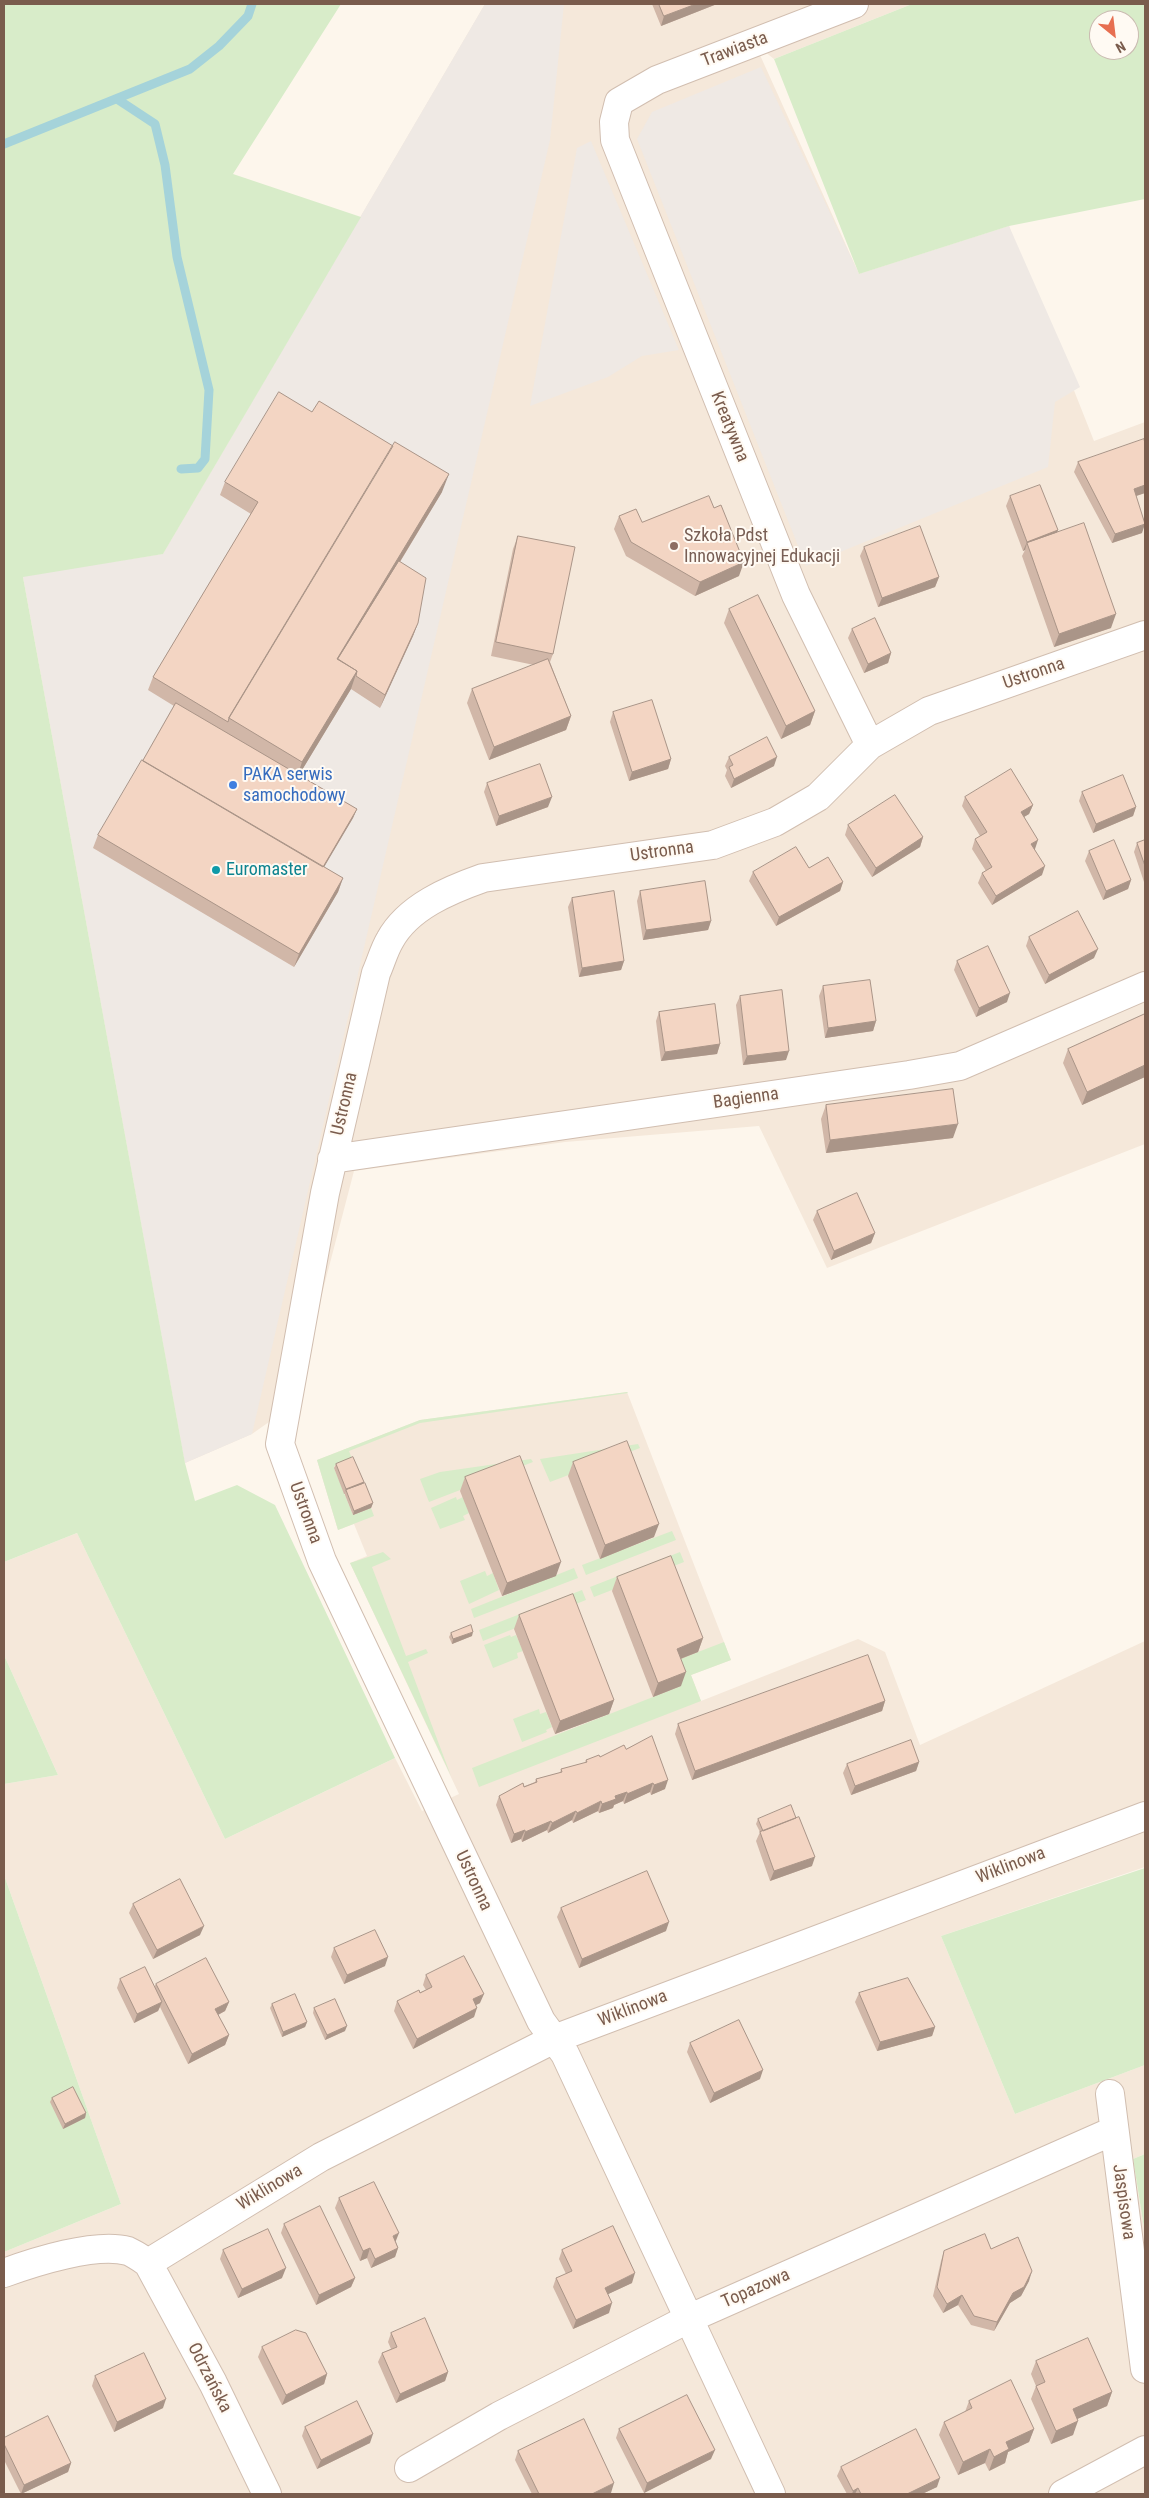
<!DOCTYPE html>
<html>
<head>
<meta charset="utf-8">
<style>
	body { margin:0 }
	#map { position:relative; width:1149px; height:2498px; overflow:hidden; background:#fdf6ec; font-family:"Roboto Condensed",sans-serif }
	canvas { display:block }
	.frame { position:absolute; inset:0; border:5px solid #7a5c4d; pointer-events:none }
	.north { position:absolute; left:1089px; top:10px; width:50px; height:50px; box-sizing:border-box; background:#fffaf3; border:1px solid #cabbb1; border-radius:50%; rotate:151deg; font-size:14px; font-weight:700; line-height:20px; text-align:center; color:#7a5c4d }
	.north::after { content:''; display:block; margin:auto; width:18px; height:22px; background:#e76f51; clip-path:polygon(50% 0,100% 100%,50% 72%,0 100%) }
</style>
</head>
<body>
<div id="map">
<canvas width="1149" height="2498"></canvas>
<div class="frame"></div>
<div class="north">N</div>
</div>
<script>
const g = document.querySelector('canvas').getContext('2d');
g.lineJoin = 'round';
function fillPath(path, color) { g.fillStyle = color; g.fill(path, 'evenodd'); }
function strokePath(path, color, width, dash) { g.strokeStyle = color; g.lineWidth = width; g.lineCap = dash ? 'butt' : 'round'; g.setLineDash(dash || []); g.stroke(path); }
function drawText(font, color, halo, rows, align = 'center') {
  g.font = font + ' "Roboto Condensed",sans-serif'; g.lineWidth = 4; g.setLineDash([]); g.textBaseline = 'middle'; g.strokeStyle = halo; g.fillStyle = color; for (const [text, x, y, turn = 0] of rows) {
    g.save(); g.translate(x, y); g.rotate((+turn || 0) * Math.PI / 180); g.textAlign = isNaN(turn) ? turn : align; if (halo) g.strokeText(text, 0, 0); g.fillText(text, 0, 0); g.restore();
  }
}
const residential = new Path2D(`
	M485,4H912L774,59L755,44L859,274L1009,226L1094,441L1145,422V1144L827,1268L759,1126L565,1142L354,1171L293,1405L252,1434L185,1463L23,576L163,554Z
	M627,1392L731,1660L691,1675L701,1701L858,1639L885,1652L920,1745L1145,1641V1867L941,1936L1015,2114L1145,2065V2154L1133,2159L1145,2234V2494H4V2252L121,2204L4,1875V1784L58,1775L4,1655V1562L77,1533L225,1839L395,1758L422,1811L459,1794L350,1563L367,1556L354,1524L338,1530L317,1460L420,1420Z`);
const industrial = new Path2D(`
	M485,4H564L550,140L252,1434L185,1463L23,576L163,554Z
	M761,67L859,274L1009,226L1080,387L1055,402L1048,467L806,566L637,139L652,112Z
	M591,141L679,350L642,356L608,377L530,406L577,148Z`);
const green = new Path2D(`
	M4,4H341L233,174L361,217L163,554L23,577L185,1463L195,1501L237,1485L275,1505L395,1758L225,1839L77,1533L4,1562Z
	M912,4H1145V199L1009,226L859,274L774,59ZM1099,20H1129V50H1099Z
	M627,1392L628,1393L420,1423L349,1451L352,1459L334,1466V1468L353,1515L371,1508L374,1516L338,1530L317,1460L420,1420Z
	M638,1444L640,1448L550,1482L540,1459Z
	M531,1459L533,1462L429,1502L420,1479L440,1472Z
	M456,1497L457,1500L463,1497L469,1513L463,1516L465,1520L440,1529L431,1508Z
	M672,1531L676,1540L586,1575L582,1565Z
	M383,1552L391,1559L372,1567L406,1656L426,1649L428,1653L408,1662L451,1776L350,1563Z
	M680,1552L684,1562L594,1597L590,1587Z
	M574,1568L578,1578L474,1618L471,1609Z
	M485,1571L487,1576L493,1573L499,1590L469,1604L460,1581Z
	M582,1590L586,1600L483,1641L479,1630Z
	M510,1635L511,1637L516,1635L523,1651L517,1653L518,1658L493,1668L484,1645Z
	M724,1642L731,1660L691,1675L701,1701L479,1787L472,1768L681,1686L672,1662Z
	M4,1655L58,1775L4,1784Z
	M539,1709L540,1714L546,1712L552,1727L546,1730L547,1732L522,1742L513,1719Z
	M1145,1868V2065L1015,2114L941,1936Z
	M4,1875L121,2204L4,2252Z
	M1145,2154V2234L1133,2159Z`);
const stream = new Path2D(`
	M117,99L155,124L165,165L177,257L209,390L205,459L198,468L181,469
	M4,144L190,69L219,46L248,16L252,4`);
const minor = new Path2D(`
	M854,4L657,80L619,102L614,122L615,140L796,595L870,745
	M332,1159L909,1075L960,1066L1145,986
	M1110,2094L1145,2369
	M148,2263L321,2157L554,2039L1145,1816
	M148,2263L213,2383L267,2494
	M4,2273C34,2262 96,2242 128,2251C135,2254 142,2259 148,2263
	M409,2468L499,2416L688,2319L1113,2131
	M771,2494L565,2054L541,2021L322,1561L280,1444L325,1193L376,973C381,962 384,950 390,940C408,907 449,890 483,878L713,845L775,822L818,797L870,745L929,711L1145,635
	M1063,2494L1145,2450`);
const wall = new Path2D(`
	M652,4H717L661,26Z
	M1145,441V493L1136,496L1142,533L1112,543L1074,472L1078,462L1145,442Z
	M225,482L442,492L400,562L418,623L413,636L380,708L351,689L299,775L357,809L353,818L324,867L343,878L338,892L294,967L93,848L98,835L143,761L174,706L148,690L153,677L251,514L220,495Z
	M1010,496L1058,530L1057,533L1111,628L1054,647L1022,556L1025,550L1023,551L1006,506Z
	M619,516L642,522L739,576L695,596L626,556L614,529Z
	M518,536L553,654L550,662L571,716L566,730L489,760L467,703L472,689L534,665L491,656L513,549Z
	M864,547L939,577L935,587L878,607L860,556Z
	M729,609L815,711L810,725L781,739L724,623Z
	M852,629L891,653L888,663L864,673L848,638Z
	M613,712L671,759L668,769L629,781L610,722Z
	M729,757L774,766L731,788L725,776L727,770L725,766Z
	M487,783L548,807L496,826L484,792Z
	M1082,792L1136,807L1133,816L1093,833L1079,801Z
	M965,797L1033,805L1029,814L1024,817L1035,849L1042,875L992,905L978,883L982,873L986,871L972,849L975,839L980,836L962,806Z
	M848,825L923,837L920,847L872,877L845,835Z
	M1145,840V885L1134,852L1137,843Z
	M1089,851L1131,880L1128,889L1103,900L1085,861Z
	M809,868L843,882L840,891L776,926L749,881L753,872Z
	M640,891L711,921L708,930L643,940L637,901Z
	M572,898L624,961L621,970L579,977L568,907Z
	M1029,937L1094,958L1045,984L1026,946Z
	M957,961L1007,1002L976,1017L954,970Z
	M823,986L876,1021L873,1031L825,1038L819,996Z
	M740,996L786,1060L743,1065L736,1005Z
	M659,1012L720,1044L717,1054L661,1061L656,1021Z
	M1145,1014V1077L1082,1105L1063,1063L1068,1049Z
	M826,1105L953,1138L826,1153L821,1119Z
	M817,1211L875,1233L871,1243L831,1260L813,1220Z
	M573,1462L654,1537L600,1559L568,1476Z
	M336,1464L364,1482L363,1484L373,1503L371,1508L353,1515L345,1495V1494H344L334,1468Z
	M465,1477L556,1576L502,1596L460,1491Z
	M617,1577L703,1638L698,1652L681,1659V1686L653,1697L612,1591Z
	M519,1615L614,1700L609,1714L555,1734L514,1629Z
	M451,1633L472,1636L452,1644L449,1637Z
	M885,1701L882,1711L692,1780L675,1734L678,1724Z
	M626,1749L665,1789L651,1795L650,1792L624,1804L623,1801L614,1805L613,1808L599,1813L598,1811L573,1823L572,1820L548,1833L547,1830L522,1842L521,1839L511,1843L496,1805L499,1796L535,1782L536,1779L560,1773L561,1769L585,1763L586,1760L600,1757Z
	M919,1762L916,1771L851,1795L843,1773L847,1764Z
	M796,1818L812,1866L770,1881L756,1841L760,1832L756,1824L758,1819Z
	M133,1904L200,1935L153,1959L129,1913Z
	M561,1908L666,1931L579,1968L557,1917Z
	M334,1948L385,1966L344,1984L331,1957Z
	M426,1975L480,2003L476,2005L474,2017L413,2049L394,2011L397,2001L426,1990L423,1985Z
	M120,1979L154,1987L156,1984L229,2002L225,2011L218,2015L229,2035L225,2045L188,2064L160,2007L158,2011L134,2023L117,1988Z
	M859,1993L935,2027L932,2036L877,2051L855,2002Z
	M272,2004L307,2022L305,2027L282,2037L270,2008Z
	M314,2008L345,2031L325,2040L313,2013Z
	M690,2043L760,2079L710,2103L687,2052Z
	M52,2098L86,2113L85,2118L63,2129L50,2102Z
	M339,2198L396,2242L398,2248L395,2257L371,2268L367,2258L360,2261L335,2208Z
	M284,2224L355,2278L351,2287L316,2305L281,2233Z
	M991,2249L1029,2281L1021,2296L1010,2303L994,2331L971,2325L958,2305L943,2313L933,2296L941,2261L944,2251Z
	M223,2250L282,2278L238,2298L220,2259Z
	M562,2250L632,2283L608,2294L609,2313L573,2329L553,2287L556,2278L566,2274L559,2259Z
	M391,2333L448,2372L445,2381L396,2403L378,2362L382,2353L391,2349L388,2342Z
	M262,2347L327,2374L324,2384L282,2405L258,2357Z
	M1036,2361L1112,2392L1107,2406L1077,2419L1073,2435L1051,2444L1031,2399L1036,2386L1031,2374Z
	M95,2376L163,2408L114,2432L92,2386Z
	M969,2401L1034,2429L1029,2442L1008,2452L1005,2463L989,2471L985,2463L958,2475L939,2435L944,2422L965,2412Z
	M305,2427L370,2443L317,2469L302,2436Z
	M619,2429L711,2459L644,2493L616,2438Z
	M4,2438L71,2463L68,2472L21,2494L4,2460Z
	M518,2451L611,2493L608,2494H532L515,2460Z
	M841,2467L937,2487L922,2494H847L837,2476Z`);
const shadedWall = new Path2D(`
	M696,4H717L661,26L664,16Z
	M449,474L442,492L338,664L337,659Z
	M1145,485V493L1130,498L1134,489Z
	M1145,524L1142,533L1112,543L1115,534Z
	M1058,530L1054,539L1027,543L1025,550L1023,551L1027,542Z
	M744,562L739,576L695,596L700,582Z
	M939,577L935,587L878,607L882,598Z
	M1116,614L1111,628L1054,647L1059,634Z
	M418,623L413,636L380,708L385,695Z
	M891,653L888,663L864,673L868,664Z
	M357,671L351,689L296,780L302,762Z
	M815,711L810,725L781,739L786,726Z
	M571,716L566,730L489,760L494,747Z
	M777,757L774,766L731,788L734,779Z
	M671,759L668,769L629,781L632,772Z
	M552,797L548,807L496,826L499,816Z
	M1033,805L1029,814L1017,821L1021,812Z
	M1136,807L1133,816L1093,833L1096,824Z
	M357,809L353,818L317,879L321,870Z
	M923,837L920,847L872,877L876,868Z
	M1038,840L1035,849L1028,854L1031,844Z
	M1045,866L1042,875L992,905L996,896Z
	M343,878L338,892L294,967L299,954Z
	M1131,880L1128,889L1103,900L1106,891Z
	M843,882L840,891L776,926L779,917Z
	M711,921L708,930L643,940L646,930Z
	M1098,949L1094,958L1045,984L1049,975Z
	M624,961L621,970L579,977L582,968Z
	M1010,993L1007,1002L976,1017L979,1008Z
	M876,1021L873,1031L825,1038L828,1028Z
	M720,1044L717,1054L661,1061L665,1052Z
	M789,1051L786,1060L743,1065L747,1056Z
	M1145,1065V1077L1082,1105L1087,1092Z
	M958,1124L953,1138L826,1153L830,1140Z
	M875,1233L871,1243L831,1260L834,1251Z
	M364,1482L362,1487L346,1490L344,1494L346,1489Z
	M373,1503L371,1508L353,1515L354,1511Z
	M659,1524L654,1537L600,1559L605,1545Z
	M561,1562L556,1576L502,1596L507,1583Z
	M473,1632L472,1636L452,1644L453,1639Z
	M703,1638L698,1652L672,1662L677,1649Z
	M686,1672L681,1686L653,1697L658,1683Z
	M614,1700L609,1714L555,1734L560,1721Z
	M885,1701L882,1711L692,1780L695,1771Z
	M919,1762L916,1771L851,1795L855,1786Z
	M668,1780L665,1789L651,1795L654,1785Z
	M653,1783L650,1792L624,1804L627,1794Z
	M627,1792L623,1801L614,1805L613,1808L599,1813L602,1804L615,1796Z
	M601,1801L598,1811L573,1823L577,1813Z
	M576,1811L572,1820L548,1833L552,1823Z
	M551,1821L547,1830L522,1842L525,1832Z
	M525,1830L521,1839L511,1843L514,1834Z
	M815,1857L812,1866L770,1881L774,1871Z
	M669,1922L666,1931L579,1968L582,1959Z
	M204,1926L200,1935L153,1959L157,1950Z
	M388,1957L385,1966L344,1984L347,1975Z
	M484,1994L480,2003L470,2008L473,1999Z
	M162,2002L158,2011L134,2023L137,2014Z
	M229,2002L225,2011L212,2018L215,2009Z
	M477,2008L474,2017L413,2049L417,2039Z
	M307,2022L305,2027L282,2037L283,2032Z
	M347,2026L345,2031L325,2040L327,2035Z
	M935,2027L932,2036L877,2051L880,2042Z
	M229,2035L225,2045L188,2064L192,2054Z
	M763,2070L760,2079L710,2103L714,2093Z
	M86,2113L85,2118L63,2129L65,2124Z
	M399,2233L395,2243L393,2236Z
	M370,2248L367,2258L360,2261L363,2251Z
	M398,2248L395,2257L371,2268L375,2259Z
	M286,2268L282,2278L238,2298L242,2289Z
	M1032,2271L1029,2281L1021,2296L1010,2303L994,2331L997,2322L1013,2293Z
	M635,2273L632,2283L602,2297L605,2288Z
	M355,2278L351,2287L316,2305L319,2295Z
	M962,2295L958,2305L943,2313L947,2304Z
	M612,2303L609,2313L573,2329L576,2320Z
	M448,2372L445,2381L396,2403L400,2394Z
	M327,2374L324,2384L282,2405L286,2395Z
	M1112,2392L1107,2406L1068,2423L1073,2409Z
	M166,2399L163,2408L114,2432L117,2422Z
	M1078,2421L1073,2435L1051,2444L1056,2431Z
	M1034,2429L1029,2442L1008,2452L1005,2463L989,2471L994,2457L1006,2442Z
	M373,2434L370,2443L317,2469L321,2460Z
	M990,2449L985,2463L958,2475L963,2462Z
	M715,2450L711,2459L644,2493L647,2483Z
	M71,2463L68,2472L21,2494L24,2485Z
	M940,2478L937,2487L922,2494H907Z
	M614,2483L611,2493L608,2494H592Z
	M858,2488L855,2494H852L853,2491Z`);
const building = new Path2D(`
	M659,4H696L664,16Z
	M279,392L312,412L319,401L393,446L229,718L228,722L153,677L258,502L225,482Z
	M1144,439L1145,444V485L1134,489L1145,524L1115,534L1078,462Z
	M395,442L449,474L337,659L357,671L302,762L229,718Z
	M1040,485L1058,530L1027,542L1010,496Z
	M709,496L714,508L721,505L744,562L700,582L631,542L619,516L636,509L642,522Z
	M1084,523L1116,614L1059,634L1027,543Z
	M920,526L939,577L882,598L864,547Z
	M518,536L575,547L553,654L496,642Z
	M399,561L426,578L418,623L385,695L356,676L357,671L338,659Z
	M758,595L815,711L786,726L729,609Z
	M875,618L891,653L868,664L852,629Z
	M548,659L571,716L494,747L472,689Z
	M652,700L671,759L632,772L613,712Z
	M176,703L357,809L323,867L143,761Z
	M767,737L777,757L734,779L729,767L733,765L729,757Z
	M142,760L343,878L299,954L98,835Z
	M540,764L552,797L499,816L487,783Z
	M1011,769L1033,805L1021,812L1038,840L1031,844L1045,866L996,896L982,873L992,867L975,839L987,832L965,797Z
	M1123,775L1136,807L1096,824L1082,792Z
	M895,795L923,837L876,868L848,825Z
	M1114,840L1131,880L1106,891L1089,851Z
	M1145,840V866L1137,843Z
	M796,847L809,868L828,857L843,882L779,917L753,872Z
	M705,881L711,921L646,930L640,891Z
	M614,891L624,961L582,968L572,898Z
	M1078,911L1098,949L1049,975L1029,937Z
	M988,946L1010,993L979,1008L957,961Z
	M870,980L876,1021L828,1028L823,986Z
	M782,990L789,1051L747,1056L740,996Z
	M715,1004L720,1044L665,1052L659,1012Z
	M1145,1014V1065L1087,1092L1068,1049Z
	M953,1089L958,1124L830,1140L826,1105Z
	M857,1193L875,1233L834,1251L817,1211Z
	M627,1441L659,1524L605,1545L573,1462Z
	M520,1456L561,1562L507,1583L465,1477Z
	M353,1457L364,1482L346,1489L336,1464Z
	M365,1483L373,1503L354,1511L346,1490Z
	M671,1556L703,1638L677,1649L686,1672L658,1683L617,1577Z
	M573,1594L614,1700L560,1721L519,1615Z
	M471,1625L473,1632L453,1639L451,1633Z
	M868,1655L885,1701L695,1771L678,1724Z
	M652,1736L668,1780L654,1785L653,1783L627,1794V1792L615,1796L616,1799L602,1804L601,1801L577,1813L576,1811L552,1823L551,1821L525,1832V1830L514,1834L499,1796L523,1783L524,1787L537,1782L536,1779L562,1772L561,1769L587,1762L586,1760L599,1755L600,1757L624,1745L626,1749Z
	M911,1740L919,1762L855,1786L847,1764Z
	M791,1805L796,1818L763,1831L758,1819Z
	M799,1817L815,1857L774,1871L760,1832Z
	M647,1871L669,1922L582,1959L561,1908Z
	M180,1879L204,1926L157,1950L133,1904Z
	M375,1930L388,1957L347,1975L334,1948Z
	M464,1956L484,1994L473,1999L477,2008L417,2039L397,2001L419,1990L420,1993L432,1987L426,1975Z
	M206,1958L229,2002L215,2009L229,2035L192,2054L156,1984Z
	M145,1967L162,2002L137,2014L120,1979Z
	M908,1978L935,2027L880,2042L859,1993Z
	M295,1994L307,2022L283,2032L272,2004Z
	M335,1999L347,2026L327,2035L314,2008Z
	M739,2020L763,2070L714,2093L690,2043Z
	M73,2087L86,2113L65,2124L52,2098Z
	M374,2182L399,2233L393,2236L398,2248L375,2259L370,2248L363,2251L339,2198Z
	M320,2206L355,2278L319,2295L284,2224Z
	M613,2226L635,2273L605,2288L612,2303L576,2320L556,2278L572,2271L562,2250Z
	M268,2229L286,2268L242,2289L223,2250Z
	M985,2234L991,2249L1018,2237L1032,2271L1024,2287L1013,2293L997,2322L974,2316L962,2295L947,2304L937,2287L944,2251Z
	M425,2318L448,2372L400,2394L382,2353L397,2347L391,2333Z
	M296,2330L306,2333L327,2374L286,2395L262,2347Z
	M1088,2338L1112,2392L1073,2409L1078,2421L1056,2431L1036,2386L1045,2382L1036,2361Z
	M144,2353L166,2399L117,2422L95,2376Z
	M1011,2380L1034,2429L1006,2442L1009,2449L994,2457L990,2449L963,2462L944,2422L972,2408L969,2401Z
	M687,2395L715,2450L647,2483L619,2429Z
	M357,2401L373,2434L321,2460L305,2427Z
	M48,2416L71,2463L24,2485L4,2444V2438Z
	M584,2419L614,2483L592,2494H539L518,2451Z
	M916,2429L940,2478L907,2494H861L858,2488L853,2491L841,2467Z`);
const markers = [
	[674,546,5,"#8d6e63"],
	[233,785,5,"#3f7fe0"],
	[216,870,5,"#0f9aa8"]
];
const streetNames = [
	["Trawiasta",735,50,-21],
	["Kreatywna",729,427,68],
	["Ustronna",1034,674,-19],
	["Ustronna",662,852,-8],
	["Bagienna",746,1099,-8],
	["Ustronna",345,1104,-77],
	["Ustronna",305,1513,70],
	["Wiklinowa",1011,1866,-21],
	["Ustronna",473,1881,65],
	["Wiklinowa",633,2009,-21],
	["Wiklinowa",270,2188,-31],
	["Jaspisowa",1123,2202,82],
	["Topazowa",756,2289,-24],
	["Odrzańska",209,2378,63]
];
const educationNames = [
	["Szkoła Pdst",684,536],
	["Innowacyjnej Edukacji",684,557]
];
const shopNames = [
	["PAKA serwis",243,775],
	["samochodowy",243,796]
];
const cultureNames = [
	["Euromaster",226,870]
];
fillPath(residential, '#f5e8da');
fillPath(industrial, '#efe9e4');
fillPath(green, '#d8ecc9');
strokePath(stream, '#a5d3da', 9);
strokePath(minor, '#d1beb0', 30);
strokePath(minor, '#fff', 28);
fillPath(wall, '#d1b7a8');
fillPath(shadedWall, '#aa9588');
fillPath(building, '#f3d5c3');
strokePath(building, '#aa9588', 1);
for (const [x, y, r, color] of markers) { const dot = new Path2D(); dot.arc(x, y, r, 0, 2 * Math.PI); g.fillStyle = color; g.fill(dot); strokePath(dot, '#fffaf3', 2); }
drawText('18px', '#7a5c4d', '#fffaf3', streetNames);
drawText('18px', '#785e54', '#fffaf3', educationNames, 'left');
drawText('18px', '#366cbe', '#fffaf3', shopNames, 'left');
drawText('18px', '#0d838f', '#fffaf3', cultureNames, 'left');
</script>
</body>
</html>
